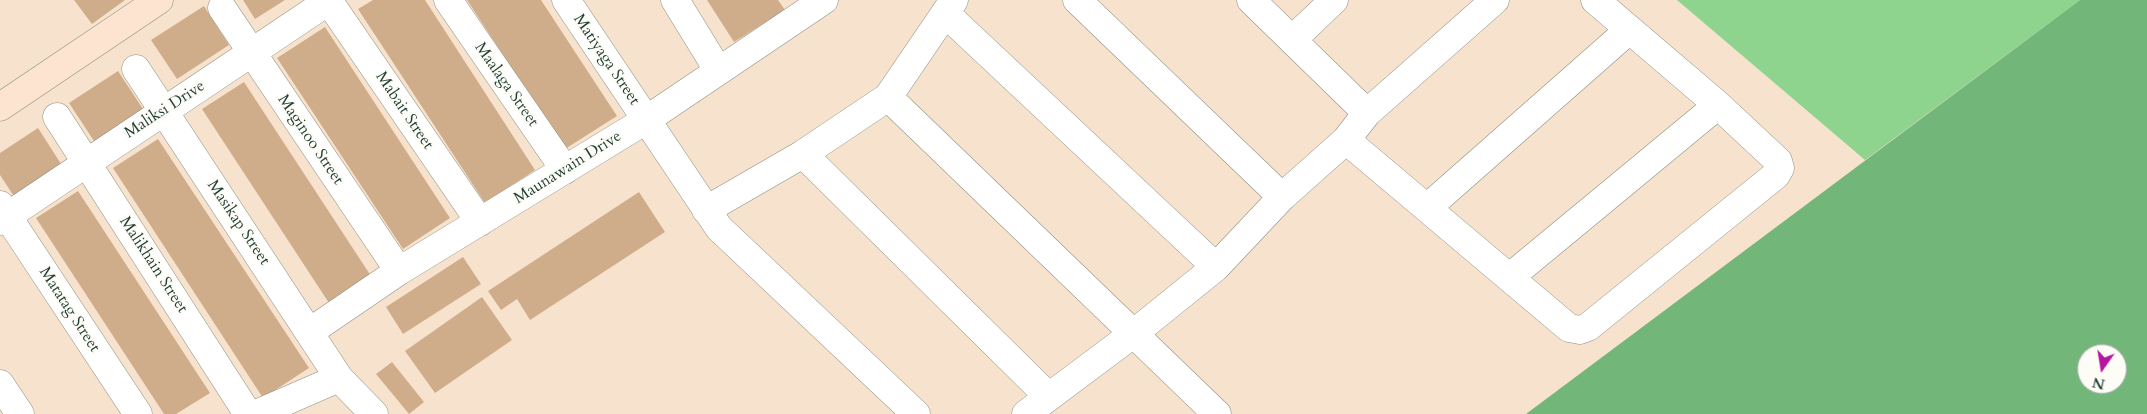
<!DOCTYPE html>
<html>
<head>
<meta charset="utf-8">
<style>
	body { margin:0 }
	#map { position:relative; width:2147px; height:414px; overflow:hidden; background:#f7e3cd; font-family:Cardo,serif }
	canvas { display:block }
	.north { position:absolute; left:2077px; top:344px; width:50px; height:50px; box-sizing:border-box; background:#fdfcf7; border:1px solid #a4b0a9; border-radius:50%; rotate:193deg; font-size:14px; font-weight:700; line-height:20px; text-align:center; color:#1f3d34 }
	.north::after { content:''; display:block; margin:auto; width:18px; height:22px; background:#b5179e; clip-path:polygon(50% 0,100% 100%,50% 72%,0 100%) }
</style>
</head>
<body>
<div id="map">
<canvas width="2147" height="414"></canvas>
<div class="north">N</div>
</div>
<script>
const g = document.querySelector('canvas').getContext('2d');
g.lineJoin = 'round';
function fillPath(path, color) { g.fillStyle = color; g.fill(path, 'evenodd'); }
function strokePath(path, color, width, dash) { g.strokeStyle = color; g.lineWidth = width; g.lineCap = dash ? 'butt' : 'round'; g.setLineDash(dash || []); g.stroke(path); }
function drawText(font, color, halo, rows, align = 'center') {
  g.font = font + ' Cardo,serif'; g.lineWidth = 4.5; g.setLineDash([]); g.textBaseline = 'middle'; g.strokeStyle = halo; g.fillStyle = color; for (const [text, x, y, turn = 0] of rows) {
    g.save(); g.translate(x, y); g.rotate((+turn || 0) * Math.PI / 180); g.textAlign = isNaN(turn) ? turn : align; if (halo) g.strokeText(text, 0, 0); g.fillText(text, 0, 0); g.restore();
  }
}
const green = new Path2D(`
	M1677,0H2080L1865,160Z`);
const forest = new Path2D(`
	M2080,0H2147V414H1526ZM2087,354H2117V384H2087Z`);
const building = new Path2D(`
	M74,0H125L92,24Z
	M243,0H285L255,19Z
	M373,0H425L535,170L485,203L358,9Z
	M467,0H541L617,116L565,149Z
	M707,0H778L785,10L734,42Z
	M204,6L229,45L177,79L151,40Z
	M325,27L450,218L403,249L277,58Z
	M118,71L143,109L94,141L69,103Z
	M244,82L371,276L329,303L202,109Z
	M38,128L63,167L15,198L0,175V153Z
	M158,139L309,368L263,398L113,168Z
	M78,191L210,393L176,414H164L36,218Z
	M639,192L665,232L530,320L517,299L501,310L488,291Z
	M463,257L481,284L403,334L386,307Z
	M482,297L512,340L435,393L405,351Z
	M392,362L424,402L409,414L376,374Z`);
const street = new Path2D(`
	M328,0L480,222
	M448,0L565,170
	M566,0L719,228L916,414
	M675,0L718,70
	M1077,0L1282,197
	M1251,0L1367,113
	M222,8L399,271
	M945,13L1216,267
	M1292,40L1334,0
	M136,69L339,378L374,414
	M888,97L1217,414
	M57,117L248,414
	M1346,140L1569,328L1580,330L1588,327L1776,175L1780,168L1778,161L1718,105L1595,0
	M803,154L1049,397
	M0,205L138,414
	M1427,208L1629,30
	M706,210L803,154L888,97L954,0
	M0,221L330,0
	M1510,277L1718,105
	M311,331L399,271L646,120L824,0
	M0,384L20,414
	M256,414L339,378
	M1026,414L1133,334L1216,267L1282,197L1346,140L1367,113L1495,0`);
const secondary = new Path2D(`
	M0,107L159,0`);
const streetNames = [
	["Matiyaga Street",606,60,56],
	["Maalaga Street",506,85,55],
	["Maliksi Drive",165,110,-33],
	["Mabait Street",404,111,56],
	["Maginoo Street",310,140,56],
	["Maunawain Drive",568,168,-32],
	["Masikap Street",238,223,56],
	["Malikhain Street",153,265,57],
	["Matatag Street",69,310,57]
];
fillPath(green, '#8ed48e');
fillPath(forest, '#72b679');
fillPath(building, '#d0ad8a');
strokePath(street, '#8b9080', 29);
strokePath(secondary, '#8b9080', 29);
strokePath(street, '#fff', 28);
strokePath(secondary, '#fde4d1', 28);
drawText('16px', '#1f3d34', '#fdfcf7', streetNames);
</script>
</body>
</html>
